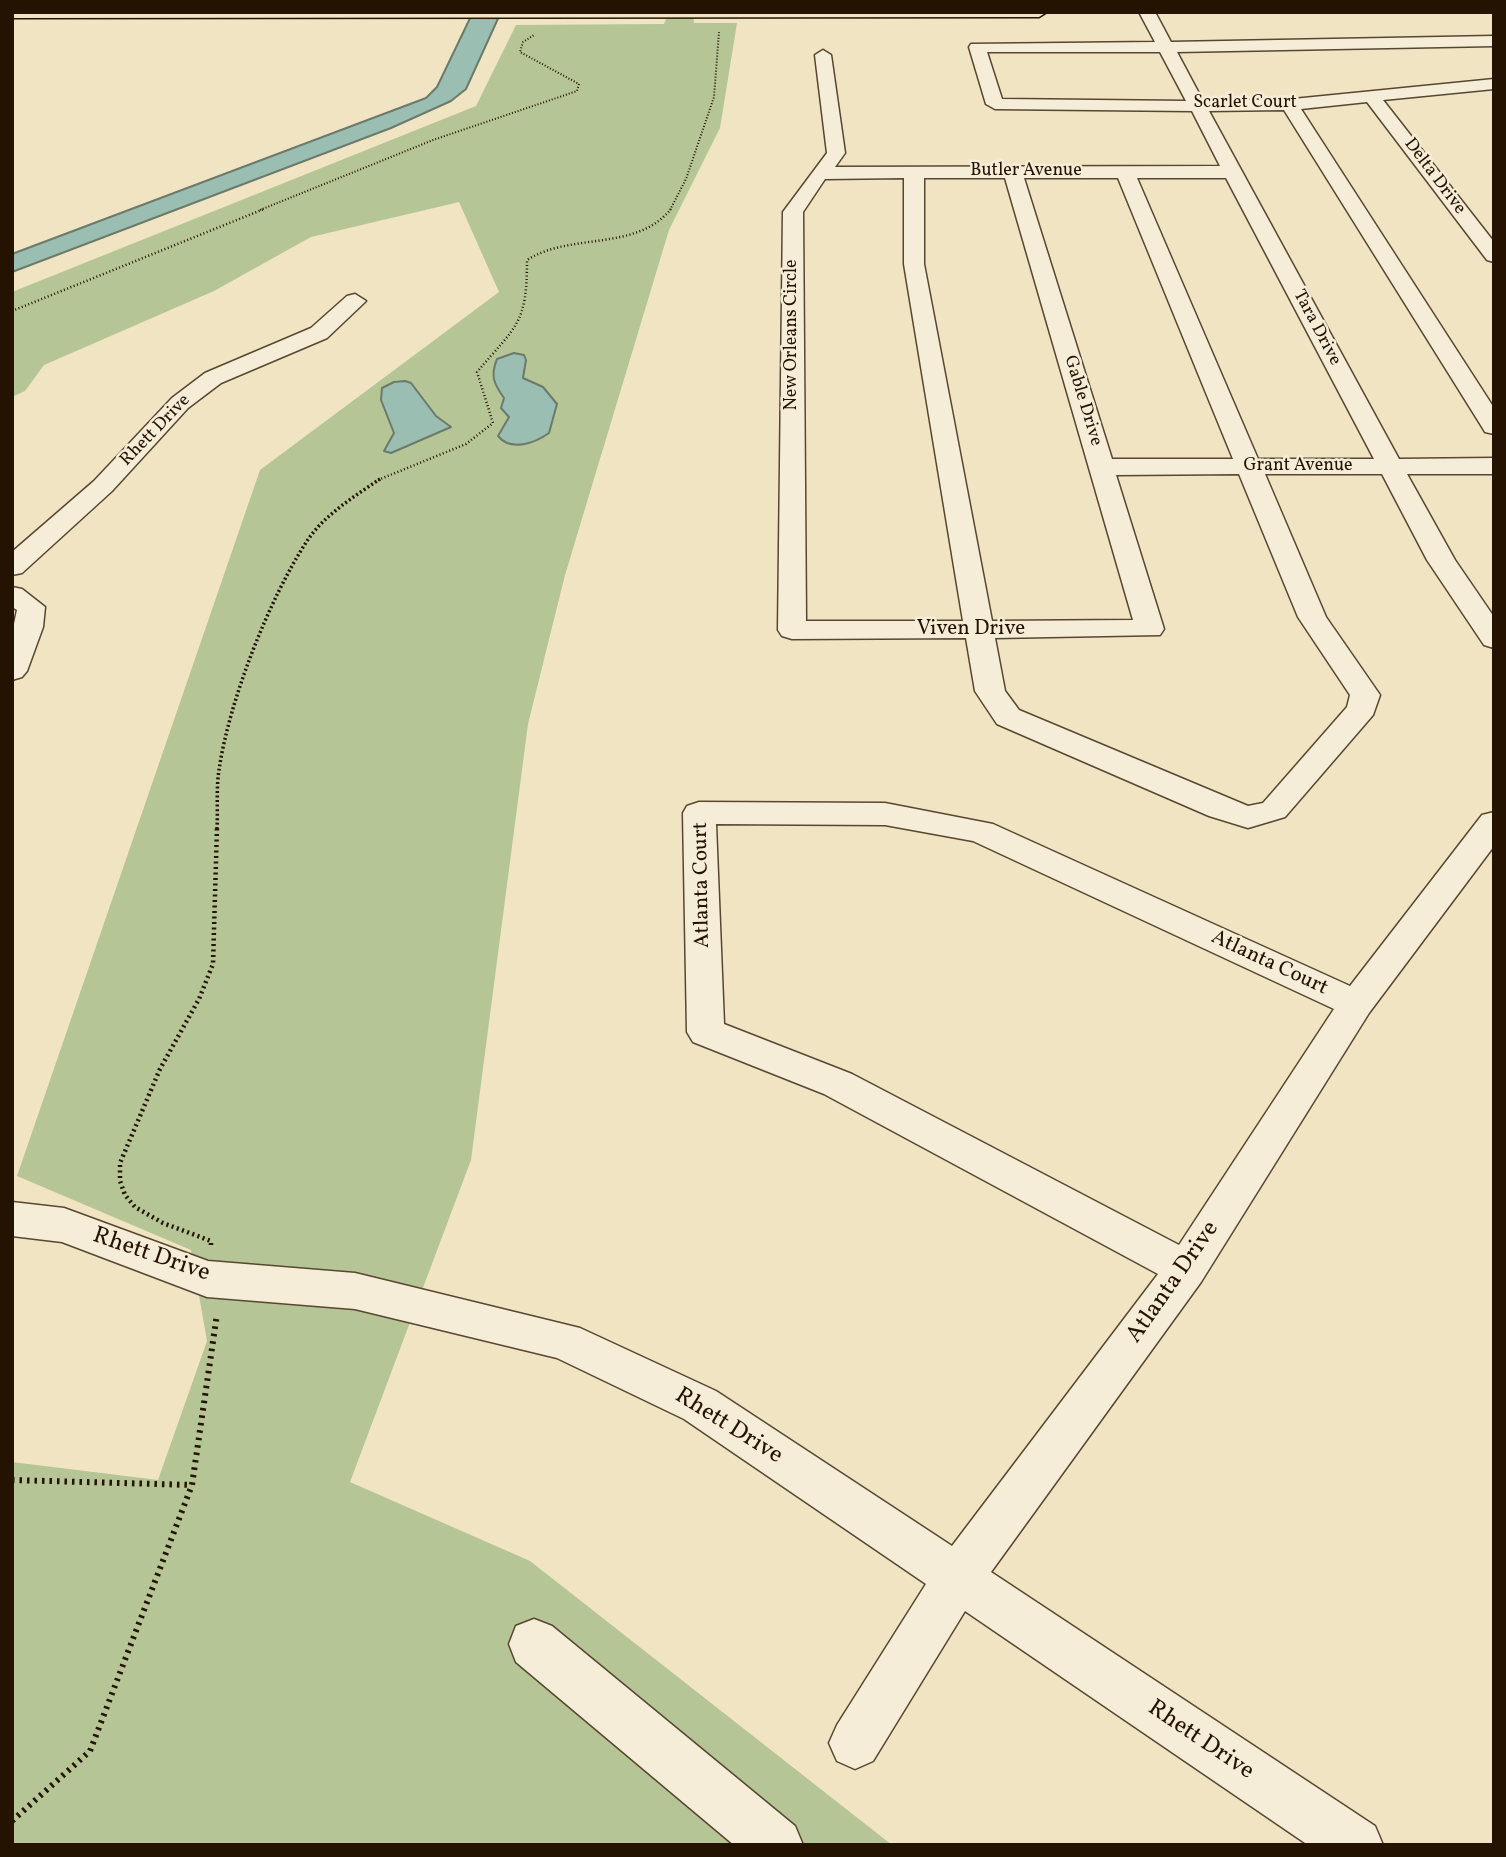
<!DOCTYPE html>
<html>
<head>
<meta charset="utf-8">
<style>
	body { margin:0 }
	#map { position:relative; width:1506px; height:1857px; overflow:hidden; background:#f0e4c2; font-family:Vollkorn,serif }
	canvas { display:block }
	.frame { position:absolute; inset:0; border:14px solid #241300; pointer-events:none }
</style>
</head>
<body>
<div id="map">
<canvas width="1506" height="1857"></canvas>
<div class="frame"></div>
</div>
<script>
const g = document.querySelector('canvas').getContext('2d');
g.lineJoin = 'round';
function fillPath(path, color) { g.fillStyle = color; g.fill(path, 'evenodd'); }
function strokePath(path, color, width, dash) { g.strokeStyle = color; g.lineWidth = width; g.lineCap = dash ? 'butt' : 'round'; g.setLineDash(dash || []); g.stroke(path); }
function drawText(font, color, halo, rows, align = 'center') {
  g.font = font + ' Vollkorn,serif'; g.lineWidth = 5; g.setLineDash([]); g.textBaseline = 'middle'; g.strokeStyle = halo; g.fillStyle = color; for (const [text, x, y, turn = 0] of rows) {
    g.save(); g.translate(x, y); g.rotate((+turn || 0) * Math.PI / 180); g.textAlign = isNaN(turn) ? turn : align; if (halo) g.strokeText(text, 0, 0); g.fillText(text, 0, 0); g.restore();
  }
}
const green = new Path2D(`
	M669,12H693L694,23H737L720,128L669,230L565,575L528,724L471,1160L350,1482L530,1561L892,1845H12V1462L158,1480L207,1341L191,1250L17,1176L260,470L499,292L459,202L311,237L214,291L44,365L25,391L12,397V292L476,106L516,25L664,24Z`);
const water = new Path2D(`
	M473,12H501L466,89L451,101L391,128L12,272V254L426,98L437,87Z
	M514,353L524,355L526,360L523,378L543,387L557,404L549,433C535,443 511,452 498,436L509,417L501,408L504,398C494,384 490,376 497,359Z
	M405,381L411,383L436,416L451,427L391,453L384,451L394,433L381,400L382,388L394,382Z`);
const pathFar4 = new Path2D(`
	M260,210L433,140L577,91L579,84L520,52L523,42L534,35
	M670,210L686,179L714,97L719,32`);
const pathFar3 = new Path2D(`
	M12,311L264,209
	M378,480L466,444L493,423L477,372C517,325 527,324 527,260C571,232 636,252 671,209`);
const pathFar2 = new Path2D(`
	M217,829C218,810 216,789 219,770C229,701 269,599 307,541C324,515 355,496 380,479`);
const pathFar1 = new Path2D(`
	M211,1245V1241L163,1223L135,1207L125,1195L120,1181V1163L160,1069L199,999L213,964L217,827`);
const path = new Path2D(`
	M12,1480L192,1485
	M12,1821L90,1751L192,1485L217,1314`);
const minor = new Path2D(`
	M1139,12H1155L1171,42L1494,36V46L1177,52L1203,101L1293,99L1494,79V89L1383,100L1494,242V262L1487,260L1367,102L1301,109L1494,408V434L1485,432L1482,427L1284,110L1209,111L1399,459L1494,458V474H1407L1455,560L1494,617V648L1484,645L1427,560L1382,474H1265L1326,617L1380,695L1373,715L1285,817L1248,828L1209,816L997,724L975,691L966,638L792,639L782,636L778,630L783,212L827,153L815,55L823,50L831,55L845,153L835,167L1220,166L1192,111L995,109L986,104L969,47L971,44L1155,42ZM987,52H1160L1186,101L1002,99ZM904,178V264L963,621H806L803,212L825,179ZM924,178H1005L1133,620L992,621L924,264ZM1024,178H1118L1233,459H1112ZM1137,178H1226L1374,459H1258ZM1239,474L1298,617L1350,695L1347,707L1263,803L1248,806L1019,710L1005,691L995,638L1160,635L1164,629L1116,475Z
	M355,294L366,301L327,338L221,383L188,408L112,491L22,573L12,575V552L94,481L172,398L205,373L311,328L347,296Z
	M12,587L22,589L45,607L43,627L27,671L22,677L12,680V633L17,610L12,607Z
	M699,802L885,803L993,824L1350,986L1482,815L1494,812V846L1369,1013L1201,1282L991,1572L1375,1826L1383,1845H1308L965,1611L873,1761L855,1769L837,1761L829,1743L837,1725L926,1584L684,1419L557,1358L355,1309L207,1297L62,1242L12,1236V1202L64,1208L208,1261L355,1273L580,1328L716,1391L952,1546L1158,1274L824,1094L693,1042L687,1032L683,813L687,806ZM716,824L885,825L973,841L1334,1009L1179,1245L852,1074L724,1024Z
	M534,1619L552,1626L795,1826L803,1845H734L516,1662L509,1644L516,1626Z`);
const major = new Path2D(`
	M12,12H1047L1039,17L12,18Z`);
const farStreetnames = [
	["Scarlet Court",1245,104],
	["Butler Avenue",1026,172],
	["Delta Drive",1434,177,53],
	["Tara Drive",1316,328,62],
	["New Orleans Circle",793,335,-90],
	["Gable Drive",1082,401,73],
	["Rhett Drive",156,431,-46],
	["Grant Avenue",1298,467]
];
const streetNames = [
	["Viven Drive",971,630],
	["Atlanta Court",703,885,-91],
	["Atlanta Court",1269,964,25]
];
const nearStreetnames = [
	["Rhett Drive",151,1256,19],
	["Atlanta Drive",1174,1283,-55],
	["Rhett Drive",728,1427,32],
	["Rhett Drive",1200,1741,34]
];
fillPath(green, '#b6c595');
fillPath(water, '#9abfb2');
strokePath(water, '#6b7a6b', 2);
strokePath(minor, '#574730', 3);
strokePath(major, '#241300', 3);
strokePath(pathFar4, '#241300', 2, [1, 2]);
strokePath(pathFar3, '#241300', 2.5, [1, 2.5]);
strokePath(pathFar2, '#241300', 3.5, [2, 2.5]);
strokePath(pathFar1, '#241300', 4.5, [2, 3.5]);
strokePath(path, '#241300', 6, [2.5, 5]);
fillPath(minor, '#f5edd7');
fillPath(major, '#f0e4c2');
drawText('18px', '#241300', '#f5edd7', farStreetnames);
drawText('21px', '#241300', '#f5edd7', streetNames);
drawText('24px', '#241300', '#f5edd7', nearStreetnames);
</script>
</body>
</html>
